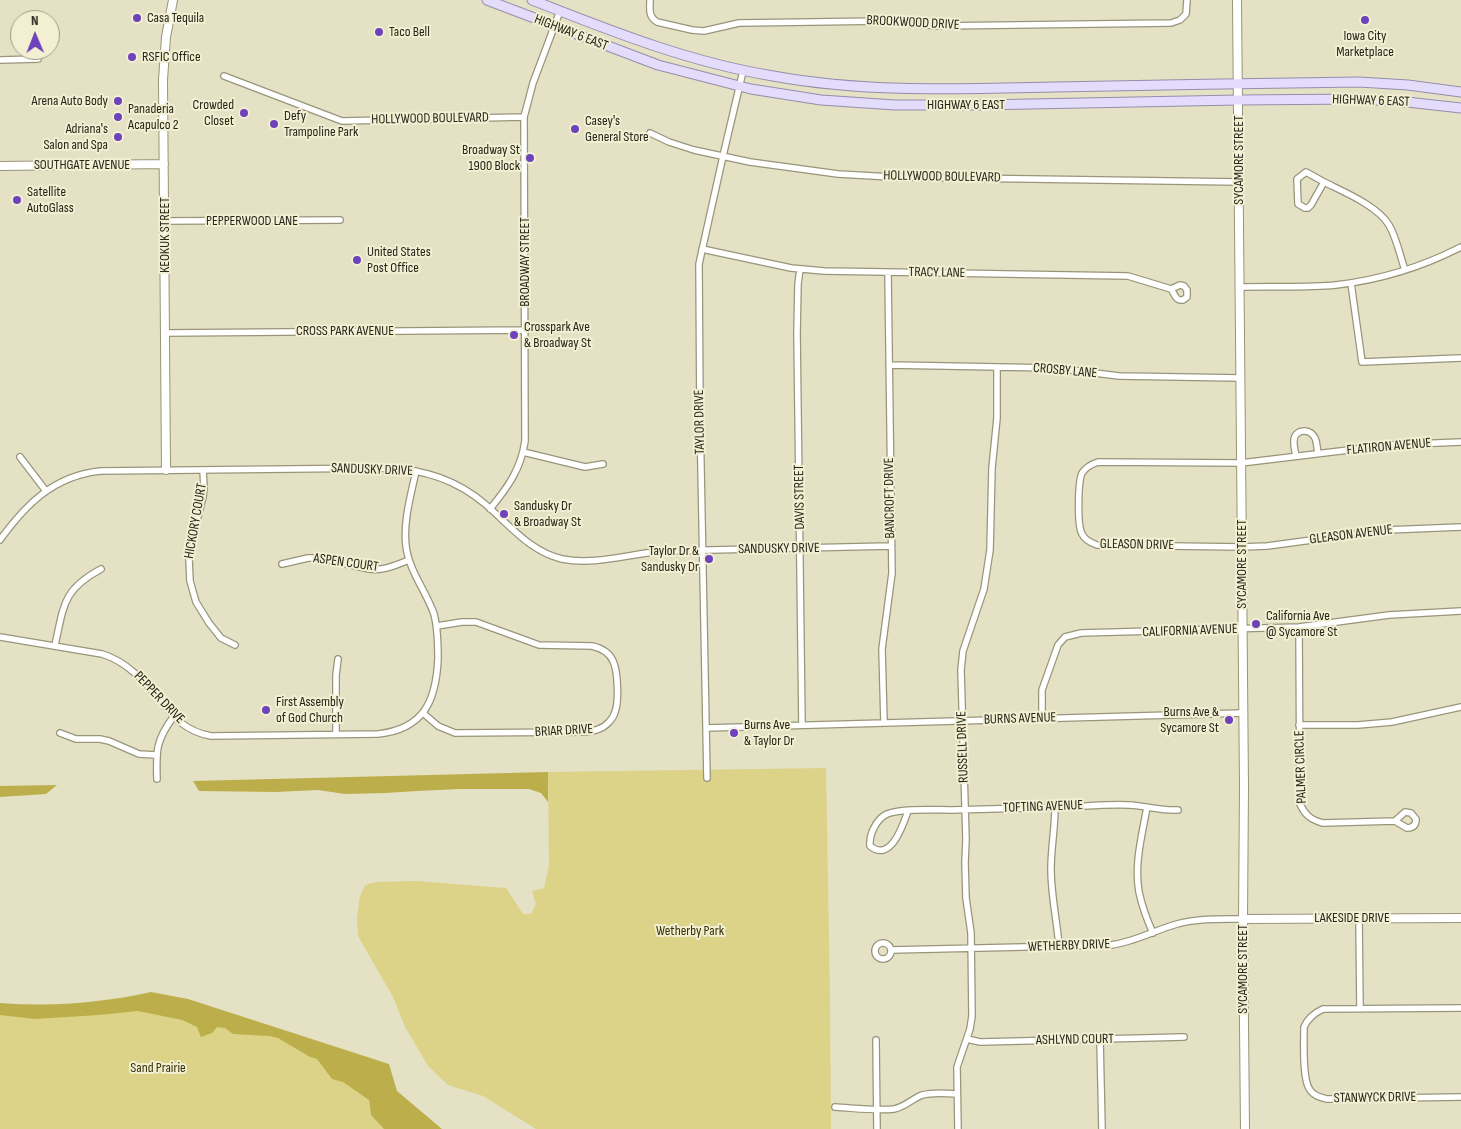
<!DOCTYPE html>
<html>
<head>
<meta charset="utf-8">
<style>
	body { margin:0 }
	#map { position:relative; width:1461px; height:1129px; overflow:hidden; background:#e4e1c5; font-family:"Sofia Sans Condensed",sans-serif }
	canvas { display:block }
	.north { position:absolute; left:10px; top:10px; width:50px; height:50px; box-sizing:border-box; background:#f2efd2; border:1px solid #a09e88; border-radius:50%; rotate:359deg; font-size:14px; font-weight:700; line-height:20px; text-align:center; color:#26251a }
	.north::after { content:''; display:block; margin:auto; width:18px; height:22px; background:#6d42ba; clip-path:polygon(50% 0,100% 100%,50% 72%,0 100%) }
</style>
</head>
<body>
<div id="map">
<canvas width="1461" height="1129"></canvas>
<div class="north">N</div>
</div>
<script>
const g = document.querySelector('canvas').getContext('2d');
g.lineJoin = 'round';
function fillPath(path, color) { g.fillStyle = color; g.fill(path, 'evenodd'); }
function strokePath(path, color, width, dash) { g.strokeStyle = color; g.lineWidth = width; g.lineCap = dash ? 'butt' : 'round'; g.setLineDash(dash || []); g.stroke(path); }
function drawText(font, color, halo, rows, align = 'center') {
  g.font = font + ' "Sofia Sans Condensed",sans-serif'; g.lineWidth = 4; g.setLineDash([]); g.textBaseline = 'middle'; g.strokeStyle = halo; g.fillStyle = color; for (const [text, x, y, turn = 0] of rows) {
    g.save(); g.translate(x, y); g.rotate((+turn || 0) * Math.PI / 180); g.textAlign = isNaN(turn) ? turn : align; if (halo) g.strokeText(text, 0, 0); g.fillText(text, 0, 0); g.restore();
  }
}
const green = new Path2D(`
	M826,768L830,997L831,1129H536L483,1096L448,1085L428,1066L405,1027L393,997L358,936L357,919L360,896L365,885L376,882L416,881L506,888L523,914H531L536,904L532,891L544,888L549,865L548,772Z
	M188,1005L363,1065L371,1115L400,1129H0V1006Z`);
const forest = new Path2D(`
	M548,772V802L541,793L529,789H459L417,791L386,793L345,794L318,790L276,792L199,791L193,781Z
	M57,785L46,794L0,797V786Z
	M151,992L188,999L389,1064L397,1091L442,1129H384L371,1115L369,1100L343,1082L332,1079L317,1059L310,1057L278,1038L269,1036L233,1034L225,1028L217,1027L212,1033L201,1037L197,1027L182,1020L138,1011L99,1015L35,1019L0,1015V1003C51,1007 101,1003 151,992Z`);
const minor = new Path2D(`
	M650,0C650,10 648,16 657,22L692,30L704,31L739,23L884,21L938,26L1171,23L1180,20L1186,14L1187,0
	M0,60L38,59
	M224,76L342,121L524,117
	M650,133L669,142L694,150L750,162L838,174L891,177L1239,182
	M1306,172L1324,182L1311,205L1308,208H1305L1298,204L1297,179Z
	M1324,182C1344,192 1378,206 1389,225C1397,239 1400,256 1405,270
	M164,221L340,220
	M702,249L791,268L824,271L1128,276L1171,289
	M800,269L798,284L797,333L802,725
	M1351,283L1362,362L1461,358
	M1180,285L1184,286L1187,290V297L1183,300C1175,301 1175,294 1171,289Z
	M1240,287C1271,286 1306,288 1336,285C1379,280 1422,267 1461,247
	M165,333L525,330
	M889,365L1054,368L1119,376L1240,378
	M1461,442L1390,445L1241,463L1098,462C1092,464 1086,467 1082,473C1078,482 1077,525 1082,534C1085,540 1091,543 1097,545L1242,547L1267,546L1387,530L1461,527
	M523,452L585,467L603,464
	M1296,456C1295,450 1292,442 1295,436C1300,428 1311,430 1315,438C1317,442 1317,449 1318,453
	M20,457L46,491
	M203,470L204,488L203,497L190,547L189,559L190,581L196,602L209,623L221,638L235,645
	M490,509C508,487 521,469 525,441L524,117L533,83L560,11
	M0,540C26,504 54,476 100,471L386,468C423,469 457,480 485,504C510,525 529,551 562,559C596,566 631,553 665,551L891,546
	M282,564L308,558H319L369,569C384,571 396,565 409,560
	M1299,627L1300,804C1305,815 1311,820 1323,823L1395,821L1407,828C1413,828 1416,825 1416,819L1411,813L1405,812L1395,821
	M0,637L102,654C136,664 156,698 180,722C190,730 199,734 211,736L378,734C424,729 436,701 438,659C438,644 438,629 434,614C426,591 409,571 406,546C403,521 411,495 416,471
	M55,645C64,606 62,590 101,569
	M423,713L438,726L455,733L584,732C593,731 602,730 609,722C611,720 614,716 615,712C619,702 618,671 613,661C609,652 601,648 592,646L539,645L476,622H462L437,626
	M1042,719V690L1058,645L1065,637L1081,633L1299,627L1389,615L1461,611
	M884,723L882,649L892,573L888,273
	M1299,725H1358L1392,722L1461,707
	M706,728L1243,713
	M60,733L76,739H100L109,741L139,754L156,755
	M336,734V675L338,659
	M707,778L700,416L699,264L723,156L743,71
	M157,779C156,750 156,740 174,716
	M1055,807C1055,828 1051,848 1051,869C1051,895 1057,921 1059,946
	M1147,807C1142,835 1134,864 1139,892C1142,906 1147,920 1153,933
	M908,811C903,825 891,863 870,846C869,835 876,819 887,814C902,808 934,810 951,810C990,809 1029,808 1069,807C1089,806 1109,804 1129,805C1147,806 1161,811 1178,810
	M1359,918L1360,1009
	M875 951a8 8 0 1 1 16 0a8 8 0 1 1-16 0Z
	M891,950L1111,945C1135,942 1155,930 1177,924C1199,918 1221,919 1243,919
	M1461,1008L1323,1009C1314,1013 1308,1018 1304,1027C1304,1041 1302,1080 1310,1090C1314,1096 1320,1097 1327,1099L1461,1097
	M967,1039L980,1042L1184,1037
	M1100,1039L1102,1129
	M876,1040L877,1129
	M835,1107C854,1108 875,1111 894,1109C905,1107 912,1099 922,1095C933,1092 946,1093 957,1094
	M958,1129L957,1067L970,1029L972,1016L971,933L966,898L965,863L966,839L961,670L963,651L984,589L990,550L992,468L997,418V367`);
const tertiary = new Path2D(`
	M1237,0L1244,786L1243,919L1245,1129
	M0,166L164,164
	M166,470L163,80L166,37L173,0
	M1243,919L1461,918`);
const primary = new Path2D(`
	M487,0L658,65L751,89L821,100L895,105H979L1238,100L1359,99L1407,102L1461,108
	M532,0C611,31 688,62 773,76C866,93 961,89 1055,87C1156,85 1258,83 1359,82L1408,85L1461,92`);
const markers = [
	[137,18,5,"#6d42ba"],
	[1365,20,5,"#6d42ba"],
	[379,32,5,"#6d42ba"],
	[132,57,5,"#6d42ba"],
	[118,101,5,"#6d42ba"],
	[244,113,5,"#6d42ba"],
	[118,117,5,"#6d42ba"],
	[274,124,5,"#6d42ba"],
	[575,129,5,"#6d42ba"],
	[118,137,5,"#6d42ba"],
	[530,158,5,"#6d42ba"],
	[17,200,5,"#6d42ba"],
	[357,260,5,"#6d42ba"],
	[514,335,5,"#6d42ba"],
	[504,514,5,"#6d42ba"],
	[709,559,5,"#6d42ba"],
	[1256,624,5,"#6d42ba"],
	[266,710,5,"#6d42ba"],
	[1229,720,5,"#6d42ba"],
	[734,733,5,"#6d42ba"]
];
const poiNames = [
	["Casa Tequila",147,18],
	["Taco Bell",389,32],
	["Iowa City",1365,36,"center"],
	["Marketplace",1365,52,"center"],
	["RSFIC Office",142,57],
	["Arena Auto Body",108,101,"right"],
	["Crowded",234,105,"right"],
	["Closet",234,121,"right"],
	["Panaderia",128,109],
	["Acapulco 2",128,125],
	["Defy",284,116],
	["Trampoline Park",284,132],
	["Casey's",585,121],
	["General Store",585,137],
	["Adriana's",108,129,"right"],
	["Salon and Spa",108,145,"right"],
	["Broadway St",520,150,"right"],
	["1900 Block",520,166,"right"],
	["Satellite",27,192],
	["AutoGlass",27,208],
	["United States",367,252],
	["Post Office",367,268],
	["Crosspark Ave",524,327],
	["& Broadway St",524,343],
	["Sandusky Dr",514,506],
	["& Broadway St",514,522],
	["Taylor Dr &",699,551,"right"],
	["Sandusky Dr",699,567,"right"],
	["California Ave",1266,616],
	["@ Sycamore St",1266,632],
	["First Assembly",276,702],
	["of God Church",276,718],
	["Burns Ave &",1219,712,"right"],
	["Sycamore St",1219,728,"right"],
	["Burns Ave",744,725],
	["& Taylor Dr",744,741]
];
const streetNames = [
	["BROOKWOOD DRIVE",913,23,3],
	["HIGHWAY 6 EAST",571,33,21],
	["HIGHWAY 6 EAST",1371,101,2],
	["HIGHWAY 6 EAST",966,105],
	["HOLLYWOOD BOULEVARD",430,119,-1],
	["SYCAMORE STREET",1239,160,-90],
	["SOUTHGATE AVENUE",82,165],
	["HOLLYWOOD BOULEVARD",942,177,1],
	["PEPPERWOOD LANE",252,221],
	["KEOKUK STREET",165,235,-90],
	["BROADWAY STREET",525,262,-90],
	["TRACY LANE",937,273,1],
	["CROSS PARK AVENUE",345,331],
	["CROSBY LANE",1065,371,5],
	["TAYLOR DRIVE",700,422,-91],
	["FLATIRON AVENUE",1389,447,-5],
	["SANDUSKY DRIVE",372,470,2],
	["DAVIS STREET",800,497,-91],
	["BANCROFT DRIVE",890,498,-91],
	["HICKORY COURT",196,521,-80],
	["GLEASON AVENUE",1351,535,-7],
	["GLEASON DRIVE",1137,545,1],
	["SANDUSKY DRIVE",779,549,-1],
	["ASPEN COURT",346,563,8],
	["SYCAMORE STREET",1242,564,-90],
	["CALIFORNIA AVENUE",1190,631,-2],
	["PEPPER DRIVE",159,698,46],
	["BURNS AVENUE",1020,719,-2],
	["BRIAR DRIVE",564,731,-3],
	["RUSSELL DRIVE",963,747,-92],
	["PALMER CIRCLE",1301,767,-92],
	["TOFTING AVENUE",1043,807,-2],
	["LAKESIDE DRIVE",1352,918],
	["WETHERBY DRIVE",1069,946,-2],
	["SYCAMORE STREET",1243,969,-90],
	["ASHLYND COURT",1075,1040,-1],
	["STANWYCK DRIVE",1375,1098,-1]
];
const parkNames = [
	["Wetherby Park",690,931],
	["Sand Prairie",158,1068]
];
fillPath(green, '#dcd389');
fillPath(forest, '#bcaf4b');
strokePath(minor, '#98957a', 8);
strokePath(tertiary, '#98957a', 10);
strokePath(primary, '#958dab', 11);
strokePath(minor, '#fff', 5.5);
strokePath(tertiary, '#fff', 8);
strokePath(primary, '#e3dcfb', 9);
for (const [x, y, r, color] of markers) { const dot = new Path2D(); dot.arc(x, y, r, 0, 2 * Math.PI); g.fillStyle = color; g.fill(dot); strokePath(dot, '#f2efd2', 2); }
drawText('14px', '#26251a', '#f2efd2', poiNames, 'left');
drawText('14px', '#26251a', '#f2efd2', streetNames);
drawText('14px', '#352f03', '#f2efd2', parkNames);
</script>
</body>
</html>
